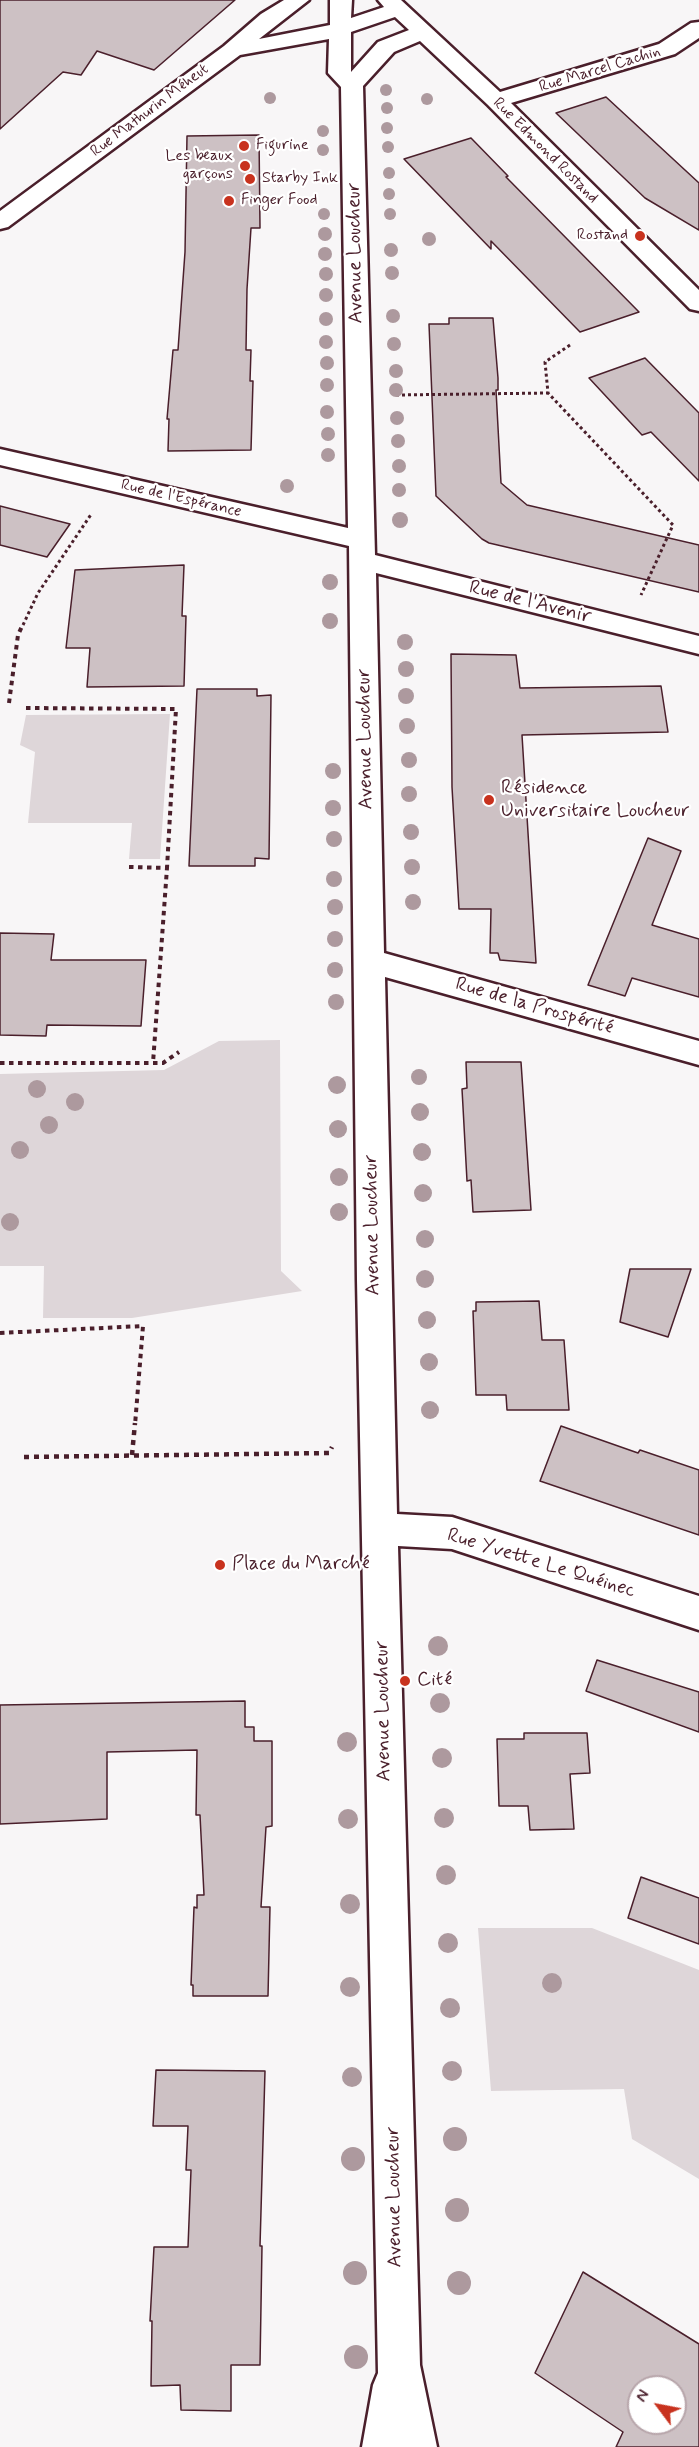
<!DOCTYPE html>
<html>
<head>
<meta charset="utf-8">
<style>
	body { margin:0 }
	#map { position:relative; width:699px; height:2447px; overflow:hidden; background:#f8f6f7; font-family:Mynerve,sans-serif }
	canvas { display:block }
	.north { position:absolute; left:627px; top:2375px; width:60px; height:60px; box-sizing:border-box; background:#fff; border:2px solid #b7a5aa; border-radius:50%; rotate:302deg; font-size:16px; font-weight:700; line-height:24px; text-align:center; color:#4a1f2b }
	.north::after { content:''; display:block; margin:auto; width:21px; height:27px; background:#c8321e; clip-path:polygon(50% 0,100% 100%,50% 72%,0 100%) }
</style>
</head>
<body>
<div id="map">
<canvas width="699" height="2447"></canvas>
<div class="north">N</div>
</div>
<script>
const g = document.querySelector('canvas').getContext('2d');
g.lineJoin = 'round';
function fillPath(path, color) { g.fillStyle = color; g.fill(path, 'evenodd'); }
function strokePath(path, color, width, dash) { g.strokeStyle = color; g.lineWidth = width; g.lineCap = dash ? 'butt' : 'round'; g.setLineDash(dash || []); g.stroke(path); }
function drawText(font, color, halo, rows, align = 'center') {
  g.font = font + ' Mynerve,sans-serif'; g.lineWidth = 4.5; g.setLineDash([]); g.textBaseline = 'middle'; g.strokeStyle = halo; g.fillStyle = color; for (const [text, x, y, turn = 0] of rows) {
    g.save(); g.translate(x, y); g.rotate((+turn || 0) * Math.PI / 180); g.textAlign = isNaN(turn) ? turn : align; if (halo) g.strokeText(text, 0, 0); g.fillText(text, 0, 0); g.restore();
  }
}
const green = new Path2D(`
	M170,714L160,859H129L132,823H28L35,752L20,745L26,715Z
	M280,1040L281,1271L302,1291L132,1318H43L44,1266H0V1074L164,1070L219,1041Z
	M478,1928H592L699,1970V2179L632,2139L624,2089L491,2091Z`);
const building = new Path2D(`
	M0,0H235L154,70L97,51L81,75L63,72L0,129Z
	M606,97L699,183V230L645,198L556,113Z
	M259,135L260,228H251L247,289L246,350H251L250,381H253L251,450L168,451L169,419H167L173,350H178L185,252L187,136Z
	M471,138L508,176L506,177L639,312L580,332L491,241V249L404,159Z
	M449,318H493L498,378V390H496L501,483L527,505L699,545V592L489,543L482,539L436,496L429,324H449Z
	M645,358L699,413V481L651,432L642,435L589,378Z
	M0,506L70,524L47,557L0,545Z
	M184,565L182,616H186L184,686L87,687L90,648H66L75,570Z
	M451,654L516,655L520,688L661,686L668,732L522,735L536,963L500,960L498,953H490L491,909H459L452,787Z
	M197,689H257V696L271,695L269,859L255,858V866H189Z
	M648,838L681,851L652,925L699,939V997L632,978L625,996L588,985Z
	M0,933L54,934L51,960H146L141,1026L47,1025L46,1036L0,1035Z
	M466,1062H521L531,1210L473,1212L471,1180L467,1181L463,1107L462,1089L467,1088Z
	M630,1269H691L668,1337L620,1322Z
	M539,1301L542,1340H564L569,1410H507L506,1395H476L473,1311H476V1302Z
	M561,1426L638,1453L640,1450L699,1470V1535L540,1481Z
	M597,1660L699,1692V1732L586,1691Z
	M245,1701V1727H254V1741H272V1826L266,1827L261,1907H270L268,1996H193V1985H191L194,1907L197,1908V1895H204L200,1815H196L197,1750L107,1752V1819L0,1824V1705Z
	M524,1733H587L590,1773L570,1774L574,1829L530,1830L528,1806H499L497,1739H524Z
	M641,1877L699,1898V1944L628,1918Z
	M156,2070L265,2071L260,2246H262L260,2365H231V2411L181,2410L180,2385L151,2386L152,2321H150L154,2247H188L191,2170H186L188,2126H153Z
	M583,2272L699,2344V2447H616L623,2432L535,2373ZM639,2387H675V2423H639Z`);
const pathFar2 = new Path2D(`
	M570,345L545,362L548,393L673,525L641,595
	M396,395L548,393
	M23,625L38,593L92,513`);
const pathFar1 = new Path2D(`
	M9,703L18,635L23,624
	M26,708L176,709L167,868
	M129,867L167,868L153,1063
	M0,1063H163L179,1052
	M0,1333L143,1326L135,1425`);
const path = new Path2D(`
	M132,1455L135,1423
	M24,1457L329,1453L332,1447`);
const minor = new Path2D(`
	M284,0H309L259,39L330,25V0H352L351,18L384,7L378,0H401L500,92L659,44L691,23L699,22V38L675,54L511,103L699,290V311L690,309L488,105L420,41L394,52L363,86L375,555L699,636V654L376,573L384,953L699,1041V1065L385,977L397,1514L452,1517L699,1596V1630L452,1549L398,1546L420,2365L437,2447H362L373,2385L378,2373L357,1280L349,546L0,465V449L348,528L341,87L328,73L329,39L240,55L8,227L0,229V211L224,46L261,14ZM395,17L409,30L378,42L351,72V32Z`);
const trees = [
	[386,90,6],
	[270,98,6],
	[427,99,6],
	[387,108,6],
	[387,128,6],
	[323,131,6],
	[388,147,6],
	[323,150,6],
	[389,173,6],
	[389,194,6],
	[324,214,6],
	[390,214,6],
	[325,234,7],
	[429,239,7],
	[391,250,7],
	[325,254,7],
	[392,273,7],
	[326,274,7],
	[326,295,7],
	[393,316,7],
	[326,319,7],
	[326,342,7],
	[394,344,7],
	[327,363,7],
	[396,371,7],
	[327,385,7],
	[396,390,7],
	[327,412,7],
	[397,418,7],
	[328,434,7],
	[398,441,7],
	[328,455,7],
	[399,466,7],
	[287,486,7],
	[399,490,7],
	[400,520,8],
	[330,582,8],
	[330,621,8],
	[405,642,8],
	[406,669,8],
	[406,696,8],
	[407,726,8],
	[409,760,8],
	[333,771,8],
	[409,794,8],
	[333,808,8],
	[411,832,8],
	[334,839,8],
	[412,867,8],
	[334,879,8],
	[413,902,8],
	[335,907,8],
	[335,939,8],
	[335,970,8],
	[336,1002,8],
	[419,1077,8],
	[337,1085,9],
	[37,1089,9],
	[75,1102,9],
	[420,1112,9],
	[49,1125,9],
	[338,1129,9],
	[20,1150,9],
	[422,1152,9],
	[339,1177,9],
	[423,1193,9],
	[339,1212,9],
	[10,1222,9],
	[425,1239,9],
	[425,1279,9],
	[427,1320,9],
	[429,1362,9],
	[430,1410,9],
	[438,1646,10],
	[440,1703,10],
	[347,1742,10],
	[442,1758,10],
	[444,1818,10],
	[348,1819,10],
	[446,1875,10],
	[350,1904,10],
	[448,1943,10],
	[552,1983,10],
	[350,1987,10],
	[450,2008,10],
	[452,2071,10],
	[352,2077,10],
	[455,2139,12],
	[353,2159,12],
	[457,2210,12],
	[355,2273,12],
	[459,2283,12],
	[356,2357,12]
];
const markers = [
	[244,146,6,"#c8321e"],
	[245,166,6,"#c8321e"],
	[250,179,6,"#c8321e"],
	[229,201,6,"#c8321e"],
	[640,236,6,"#c8321e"],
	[489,800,6,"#c8321e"],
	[220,1565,6,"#c8321e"],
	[405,1681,6,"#c8321e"]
];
const farStreetnames = [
	["Rue Marcel Cachin",600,70,-17],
	["Rue Mathurin Méheut",150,111,-37],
	["Rue Edmond Rostand",545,151,45],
	["Rue de l'Espérance",181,499,13]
];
const farPoinames = [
	["Figurine",256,146],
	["Les beaux",233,157,"right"],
	["garçons",233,175,"right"],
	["Starby Ink",262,179],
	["Finger Food",241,201],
	["Rostand",628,236,"right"]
];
const streetNames = [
	["Avenue Loucheur",356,253,-91],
	["Rue de l'Avenir",530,603,14],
	["Avenue Loucheur",366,739,-91],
	["Rue de la Prospérité",534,1007,16],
	["Avenue Loucheur",373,1225,-91],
	["Rue Yvette Le Quéinec",541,1564,17],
	["Avenue Loucheur",384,1711,-91],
	["Avenue Loucheur",395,2197,-91]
];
const poiNames = [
	["Résidence",501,789],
	["Universitaire Loucheur",501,812],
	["Place du Marché",232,1565],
	["Cité",417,1681]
];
fillPath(green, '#ded6d9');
fillPath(building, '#cdc1c4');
strokePath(building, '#4a1f2b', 1.5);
strokePath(minor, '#4a1f2b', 5);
strokePath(pathFar2, '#4a1f2b', 3, [3, 3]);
strokePath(pathFar1, '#4a1f2b', 4, [4.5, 4.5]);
strokePath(path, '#4a1f2b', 4.5, [5, 5]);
fillPath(minor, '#fff');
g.fillStyle = '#ad999e';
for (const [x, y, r] of trees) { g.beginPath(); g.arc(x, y, r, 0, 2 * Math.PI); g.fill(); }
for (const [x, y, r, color] of markers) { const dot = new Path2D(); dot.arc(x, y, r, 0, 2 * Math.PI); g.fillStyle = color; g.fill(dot); strokePath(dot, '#fff', 2); }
drawText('16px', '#4a1f2b', '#fff', farStreetnames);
drawText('16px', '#4a1f2b', '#fff', farPoinames, 'left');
drawText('20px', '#4a1f2b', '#fff', streetNames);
drawText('20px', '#4a1f2b', '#fff', poiNames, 'left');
</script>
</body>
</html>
